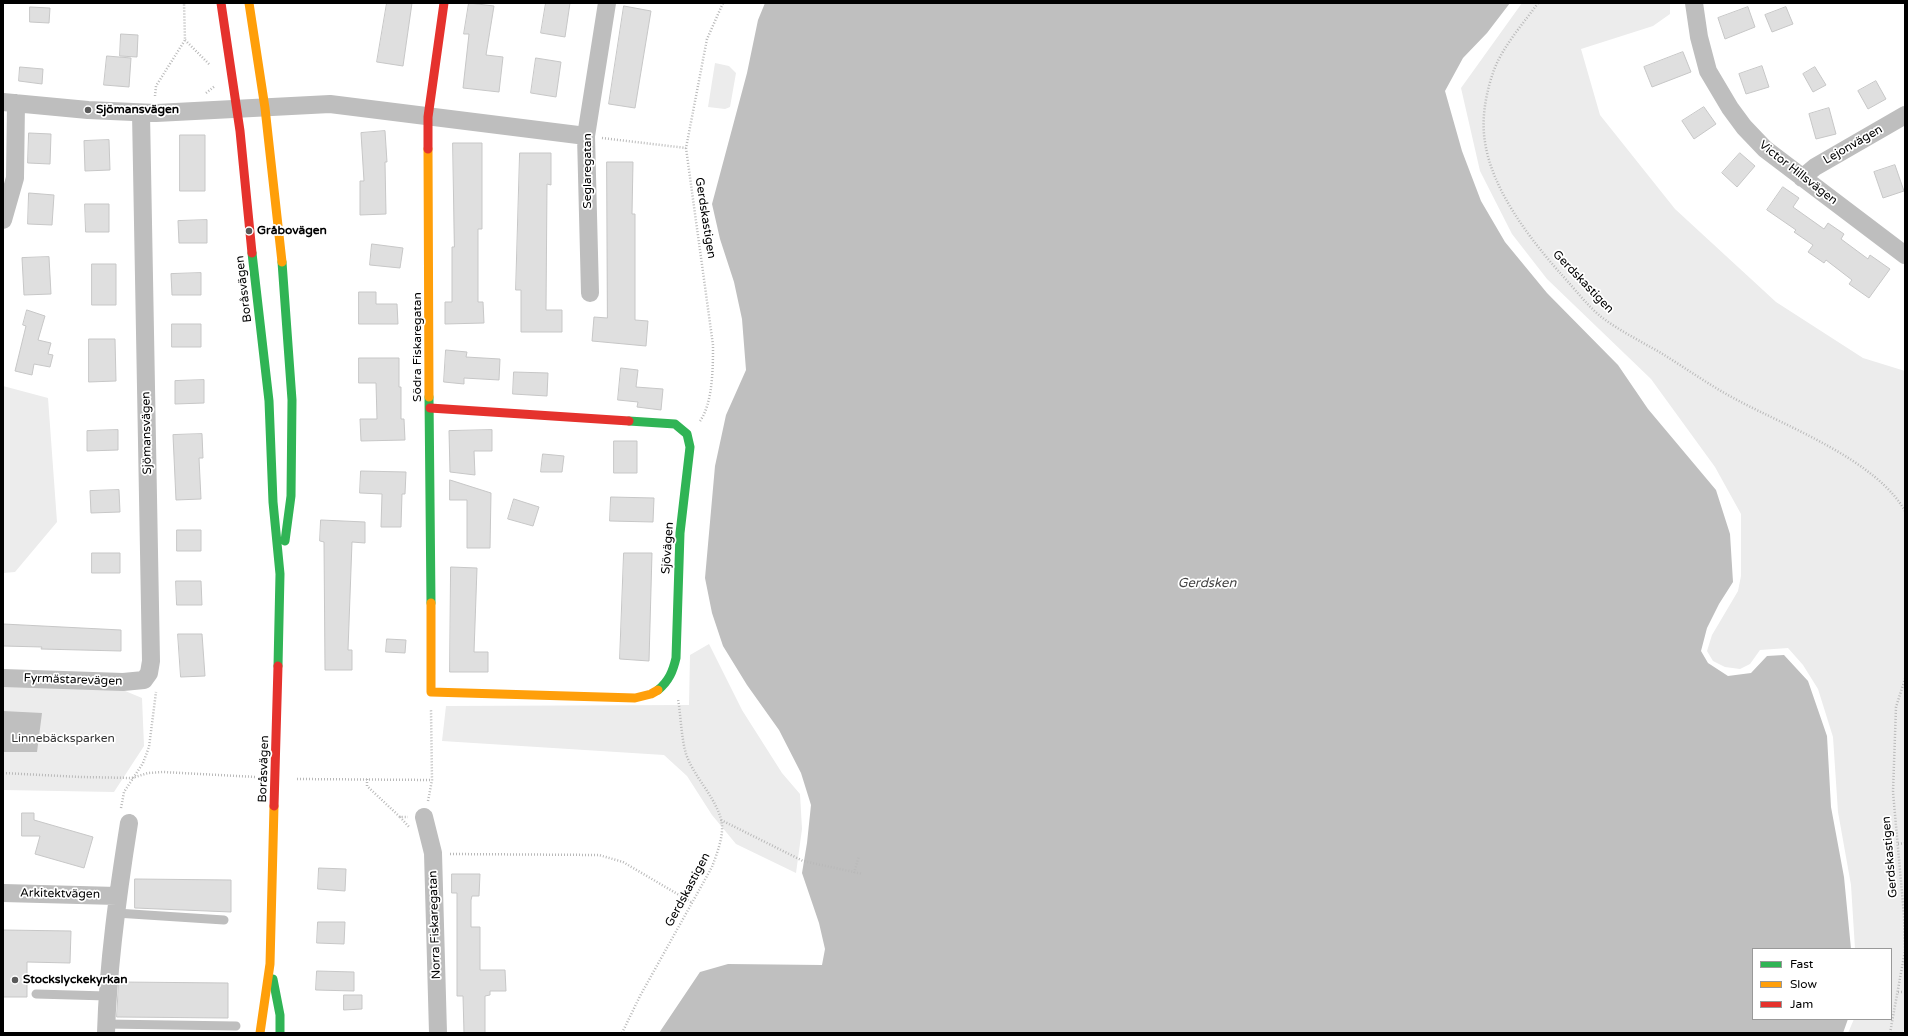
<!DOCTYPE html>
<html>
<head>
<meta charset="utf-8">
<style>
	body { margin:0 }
	#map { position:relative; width:1908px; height:1036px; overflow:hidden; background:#fff; font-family:"Varela Round",sans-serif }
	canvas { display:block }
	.frame { position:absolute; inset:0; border:4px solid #000; pointer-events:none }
	.legend { position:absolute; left:1752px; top:948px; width:140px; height:72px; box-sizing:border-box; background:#fff; border:1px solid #999; margin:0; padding:5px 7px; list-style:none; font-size:12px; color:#000 }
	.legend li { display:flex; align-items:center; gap:8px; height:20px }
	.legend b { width:20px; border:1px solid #999 }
</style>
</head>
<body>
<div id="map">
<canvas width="1908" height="1036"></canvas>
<div class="frame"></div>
<ul class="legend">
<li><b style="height:5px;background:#30b455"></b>Fast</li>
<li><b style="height:5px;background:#ff9f0a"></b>Slow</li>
<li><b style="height:5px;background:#e5322d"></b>Jam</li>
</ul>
</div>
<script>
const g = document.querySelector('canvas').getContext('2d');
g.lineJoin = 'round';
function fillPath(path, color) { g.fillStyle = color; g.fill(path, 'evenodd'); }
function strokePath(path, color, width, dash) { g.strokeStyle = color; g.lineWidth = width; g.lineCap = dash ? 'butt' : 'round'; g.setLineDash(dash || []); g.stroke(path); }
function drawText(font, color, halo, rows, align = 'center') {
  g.font = font + ' "Varela Round",sans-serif'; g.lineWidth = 3.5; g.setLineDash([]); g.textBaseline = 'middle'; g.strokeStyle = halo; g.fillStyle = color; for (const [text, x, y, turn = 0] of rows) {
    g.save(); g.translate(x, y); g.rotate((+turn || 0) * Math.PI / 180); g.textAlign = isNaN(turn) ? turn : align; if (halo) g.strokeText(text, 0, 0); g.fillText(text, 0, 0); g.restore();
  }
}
const green = new Path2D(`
	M1522,3H1670V14L1653,26L1581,49L1600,115L1675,209L1776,302L1863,358L1905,371V1024L1903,1033H1848L1854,1019H1891V949H1855L1851,885L1838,812L1833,737L1818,689L1803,665L1788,648L1760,650L1750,664L1740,669L1725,667L1713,661L1707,651L1712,635L1738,591L1741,576V514L1715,467L1651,379L1547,279L1512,234L1480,171L1461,88Z
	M715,63L729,66L736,73L730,107L725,109L708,107Z
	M3,386L48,398L57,522L15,572L3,573Z
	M709,644L742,710L782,773L800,794L802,829L796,873L736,844L712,815L687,776L664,755L442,741L446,706L689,705L690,655Z
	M3,684L118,688L142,698L144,746L114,792L3,790Z`);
const water = new Path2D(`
	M765,3H1510L1487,33L1463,58L1445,91L1462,151L1481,201L1505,242L1547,293L1618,365L1648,409L1716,490L1730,534L1733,582L1719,604L1707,628L1701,651L1708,663L1728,676L1751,673L1767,656L1784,655L1808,681L1827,736L1831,807L1844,877L1851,949H1753V1019H1848L1843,1033H659L700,972L728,964L822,965L825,949L819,923L802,873L807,843L811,805L801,773L779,730L747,685L723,646L712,613L705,578L715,466L726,415L746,370L742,319L734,282L720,239L712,204L747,73L758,20Z
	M3,711L42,713L37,752H3Z`);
const building = new Path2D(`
	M387,3H412L403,66L377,62Z
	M469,3L494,6L486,55L503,57L499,92L463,88L469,34H464Z
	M546,3H570L565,37L541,33Z
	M624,6L651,11L635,108L609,104Z
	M30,7L50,8L49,23L30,22Z
	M1748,7L1755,27L1725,39L1718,18Z
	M1786,7L1793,24L1772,32L1765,15Z
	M121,34L138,35L137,57L120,56Z
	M1683,52L1691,72L1652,87L1644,67Z
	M107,56L131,58L129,87L104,85Z
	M536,58L561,62L556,97L531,93Z
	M1762,66L1769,87L1746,94L1739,74Z
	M20,67L43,69L42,84L19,81Z
	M1815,67L1826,85L1813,92L1803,74Z
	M1876,81L1886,99L1868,109L1858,91Z
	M1704,107L1716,124L1694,139L1682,121Z
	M1829,108L1836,134L1816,139L1809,114Z
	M385,131L387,162H385L386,214L360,215V181H364L361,133Z
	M29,133L51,134L50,164L28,163Z
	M180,135H205V191H180Z
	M109,140L110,170L85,171L84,141Z
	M453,143H482V229H478V302H483L484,323L445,324V302H452V247H454Z
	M520,153H551V185L547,184L546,310H562V332H521V290H516Z
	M1740,153L1755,166L1737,187L1722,173Z
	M607,162H633L632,214H635V320L648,321L646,346L592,341L594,317L607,318Z
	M1895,165L1904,191L1883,198L1874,172Z
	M1783,187L1799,198L1793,207L1824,229L1828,223L1844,234L1841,239L1868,259L1870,255L1890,269L1869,298L1849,284L1852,280L1826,260L1824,263L1808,252L1813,245L1794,232L1796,230L1767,210Z
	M29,193L54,195L52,225L28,224Z
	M85,204H109V232H86Z
	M207,220V243H179L178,221Z
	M372,244L403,248L400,268L370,265Z
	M49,257L51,294L24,295L22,258Z
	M92,264H116V305H92Z
	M201,273V295H172L171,274Z
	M359,292H376V304H397L398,324H359Z
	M27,310L45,316L38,340L51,343L48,354L53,355L50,367L34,364L32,375L15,371L26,326L23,325Z
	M172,324H201V347H172Z
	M89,339H115L116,381L89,382Z
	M446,350L467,352L466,357L500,359L499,380L464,378V384L444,382Z
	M359,358H399V387H401V419H404L405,440L361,441L360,419H377L376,383H359Z
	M621,368L638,370L636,387L663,389L661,410L637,407L638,402L618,400Z
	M514,372L548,373L547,396L513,394Z
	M204,380V403L175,404V381Z
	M118,430V450L87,451V431Z
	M492,430V451H474L475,475L450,472L449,431Z
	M202,434L203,458H199L201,499L176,500L173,435Z
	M614,441H637V473H614Z
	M543,454L564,456L562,472H541Z
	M361,471L406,472L405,494H402L401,527H381L382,494L360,493Z
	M450,480L491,493L490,548H467V500H450Z
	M119,490L120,512L91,513L90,491Z
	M611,497L654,498L653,522L610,521Z
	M514,499L539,507L533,526L508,519Z
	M321,520L365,522V543L352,542L348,650H352V670H325L324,542L320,541Z
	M177,530H201V551H177Z
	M92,553H120V573H92Z
	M624,553H652L649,661L620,659Z
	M451,567L477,568L474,652H488V672H450Z
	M176,581H201L202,605H177Z
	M3,624L121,630V651L41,649L42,647L3,646Z
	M178,634H202L205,676L181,677Z
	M387,639L406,640L405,653L386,652Z
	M22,813H34V820L93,837L84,868L35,854L40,836H22Z
	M319,868L346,869L345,891L318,889Z
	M452,874H480L479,896H472L471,900V927H480V970H505L506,991H490V995L485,996V1033H464L463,996H457V893H452Z
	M135,879L231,880V912L135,908Z
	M318,922H345L344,944L317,943Z
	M3,930L71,931L70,963L27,962V997H3Z
	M317,971L354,972V991L316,990Z
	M119,982L228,983V1018L117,1017Z
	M344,995H362V1009L344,1010Z`);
const path = new Path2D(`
	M1538,3C1523,24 1503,46 1494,70C1486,92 1481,119 1485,142C1492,190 1530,239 1561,274C1575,289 1588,307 1604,319C1622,332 1642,342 1661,353C1687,369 1712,387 1739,401C1788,427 1877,461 1905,511
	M185,40L210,65
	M206,93L215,86
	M155,96L156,86L185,40L184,3
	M602,138L686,148
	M700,421C713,403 713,366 713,345L686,148L707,39L723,3
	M3,773L81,777L132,778L148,773L163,772L256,777
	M297,779L432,780
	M367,779V786L400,817H408
	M428,801L432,780L431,710
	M121,808L124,792L143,763L149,747L156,692
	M400,817L409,827
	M721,820L803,861L863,874
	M1898,844L1905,843
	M450,854L599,855L623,862L691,902
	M854,873L859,856
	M1898,992H1905
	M622,1033L640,996L712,867C717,853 725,834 721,819C714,795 694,777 686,754C681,736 681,717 678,699
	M1890,1033L1905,951L1904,915L1893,792L1896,707L1905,679`);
const lane = new Path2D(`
	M116,913L224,920
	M36,994L107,996
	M106,1024L236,1026`);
const street = new Path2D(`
	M1694,3L1699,37L1708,71L1730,108L1744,127L1765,149L1905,255
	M3,102L88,110L156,113L330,104L586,136
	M1802,178L1815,167L1905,115
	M3,220L15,178L16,103
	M590,293L586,136L607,3
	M3,678L123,682L144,680L149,673L151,661L141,113
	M424,817L433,853L438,1033
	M3,893L117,896
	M106,1033C108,963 118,892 129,823`);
const fast = new Path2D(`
	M252,253L269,401L273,502L280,574L278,666
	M282,262L292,400L291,496L285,541
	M429,397L431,603
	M629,421L675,424L687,434L690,447L680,533L676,658C673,671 669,681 658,690
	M273,979L280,1015V1033`);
const slow = new Path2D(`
	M249,3L265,108L282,262
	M428,149L429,397
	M431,603V692L635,698L651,694L658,690
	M260,1033L270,964L274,806`);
const jam = new Path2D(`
	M221,3L240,131L252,253
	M428,149V117L444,3
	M430,408L629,421
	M274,806L278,666`);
const markers = [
	[88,110,4,"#595959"],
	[249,231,4,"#595959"],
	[15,980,4,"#595959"]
];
const poiNames = [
	["Sjömansvägen",96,110],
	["Gråbovägen",257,231],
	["Stockslyckekyrkan",23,980]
];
const streetNames = [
	["Lejonvägen",1853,145,-30],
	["Seglaregatan",588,171,-90],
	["Victor Hillsvägen",1798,173,38],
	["Gerdskastigen",705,218,81],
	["Gerdskastigen",1583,282,46],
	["Boråsvägen",244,289,-97],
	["Södra Fiskaregatan",418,347,-90],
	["Sjömansvägen",147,433,-91],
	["Sjövägen",668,548,-86],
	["Fyrmästarevägen",73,680,2],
	["Boråsvägen",264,769,-88],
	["Gerdskastigen",1890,857,-95],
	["Gerdskastigen",688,890,-62],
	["Arkitektvägen",60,894,1],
	["Norra Fiskaregatan",435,925,-92]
];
const parkNames = [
	["Linnebäcksparken",63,739]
];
const waterNames = [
	["Gerdsken",1207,584]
];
fillPath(green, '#ececec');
fillPath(water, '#bfbfbf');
fillPath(building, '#dfdfdf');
strokePath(building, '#c7c7c7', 1);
strokePath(path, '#b9b9b9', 2.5, [1, 2]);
strokePath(lane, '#bebebe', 9);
strokePath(street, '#bebebe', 18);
strokePath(fast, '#30b455', 9);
strokePath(slow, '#ff9f0a', 9);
strokePath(jam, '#e5322d', 9);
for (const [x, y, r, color] of markers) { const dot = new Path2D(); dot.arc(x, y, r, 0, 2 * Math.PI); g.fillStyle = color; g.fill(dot); strokePath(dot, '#fff', 1.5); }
drawText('bold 12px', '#000', '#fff', poiNames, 'left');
drawText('12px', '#000', '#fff', streetNames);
drawText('12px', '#333', '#fff', parkNames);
drawText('italic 13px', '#444', '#fff', waterNames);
</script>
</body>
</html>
